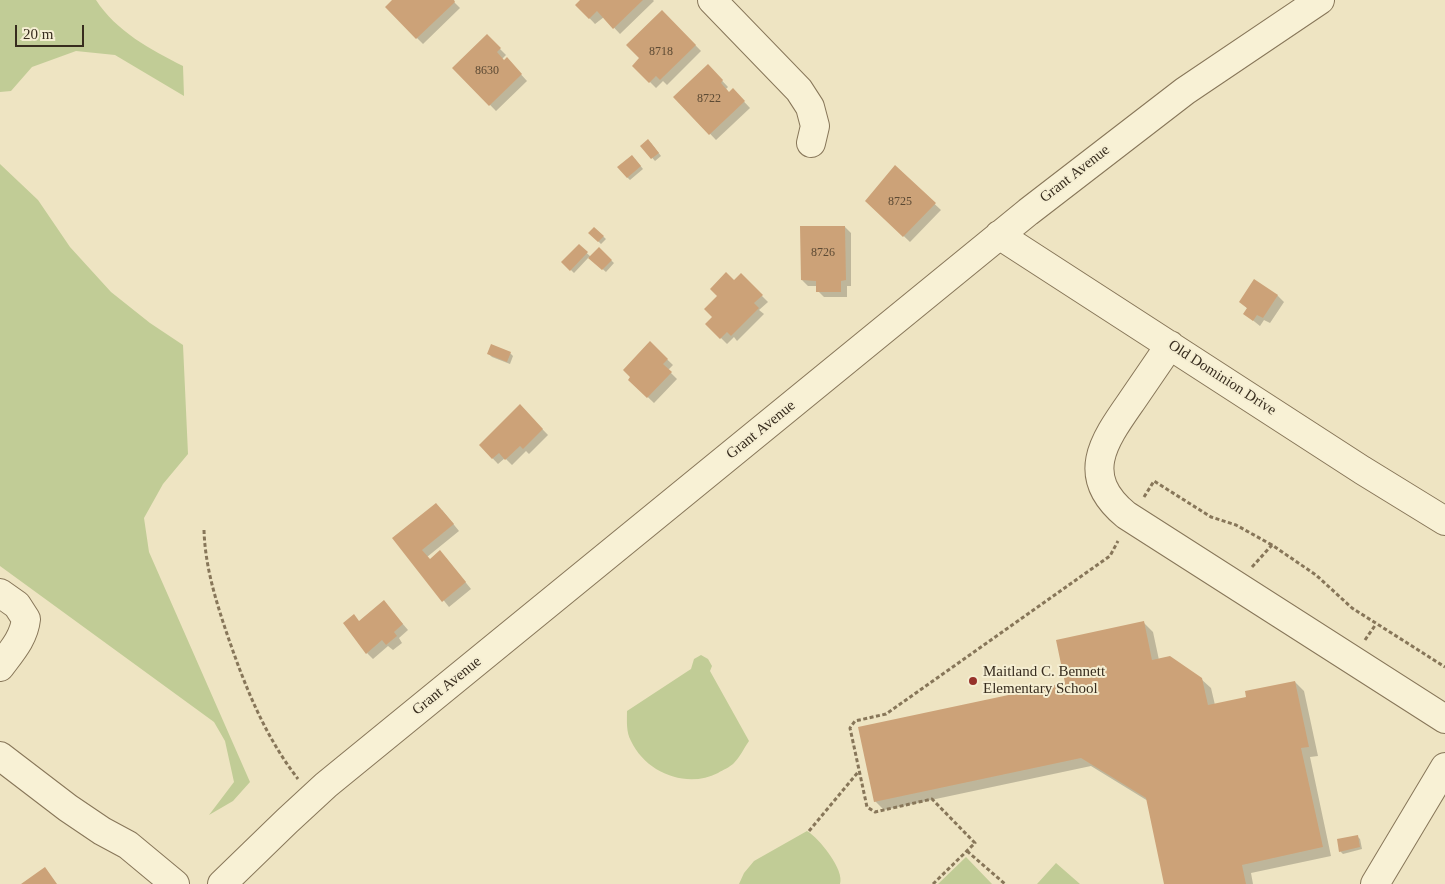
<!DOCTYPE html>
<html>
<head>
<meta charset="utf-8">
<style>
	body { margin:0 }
	#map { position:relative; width:1445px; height:884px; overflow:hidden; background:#eee4c2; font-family:"Times New Roman",serif }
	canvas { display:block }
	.scale { position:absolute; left:15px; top:25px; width:69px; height:22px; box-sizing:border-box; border:2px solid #372c1e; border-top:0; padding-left:6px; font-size:15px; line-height:18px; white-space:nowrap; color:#372c1e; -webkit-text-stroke:4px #f5eed2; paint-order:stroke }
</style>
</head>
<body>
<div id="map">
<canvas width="1445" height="884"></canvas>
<div class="scale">20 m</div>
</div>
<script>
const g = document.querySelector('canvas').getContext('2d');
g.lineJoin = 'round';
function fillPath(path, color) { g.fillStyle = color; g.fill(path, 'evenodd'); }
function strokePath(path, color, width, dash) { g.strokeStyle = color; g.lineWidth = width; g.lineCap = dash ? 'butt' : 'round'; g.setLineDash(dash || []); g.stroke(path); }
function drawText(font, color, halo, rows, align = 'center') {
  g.font = font + ' "Times New Roman",serif'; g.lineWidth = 4; g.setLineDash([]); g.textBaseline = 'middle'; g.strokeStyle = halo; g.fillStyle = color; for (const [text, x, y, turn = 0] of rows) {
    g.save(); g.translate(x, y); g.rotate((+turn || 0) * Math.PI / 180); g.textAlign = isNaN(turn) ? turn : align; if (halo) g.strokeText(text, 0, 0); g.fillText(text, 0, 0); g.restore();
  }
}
const green = new Path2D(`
	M0,0H96C116,31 151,50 183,66L184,96L115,55L76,51L32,67L11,91L0,92Z
	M0,164L38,200L70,247L111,292L150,323L183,345L188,454L163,484L144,518L149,552L250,782L233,801L209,815L234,782L225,741L214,722L0,566Z
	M701,655L708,659L712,666L710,671L749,741C744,748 740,757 734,763C730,767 723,770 718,773C687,789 646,773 631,741C626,732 627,721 627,711L691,669L694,659Z
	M807,831C819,838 845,870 840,884H739L744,873L754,861Z
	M966,857L992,884H938Z
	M1056,863L1080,884H1037Z`);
const shadow = new Path2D(`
	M393,0H452L460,8L423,44L386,7Z
	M582,0H653L654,1L620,34L604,17L595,24L577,5Z
	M662,11L701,51L667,85L663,81L656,88L634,66L641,58Z
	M487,36L506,55L502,59L504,62L507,59L527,81L496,111L454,68Z
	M708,66L728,87L726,89L729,93L733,90L750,108L716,140L675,97Z
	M651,143L661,156L655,161L642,146Z
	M635,159L643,169L630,180L627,177Z
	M895,167L941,210L910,242L867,201Z
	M845,227L851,233V286H847V297H824L818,291V286H808L802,280Z
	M594,228L606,239L601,244L590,233Z
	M579,246L591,257L599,249L614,263L606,272L589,257L574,273L563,262Z
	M741,275L768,302L759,310L764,314L737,341L734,337L727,344L707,324L714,317L718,296Z
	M1254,281L1278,296L1284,302L1270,323L1264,320L1260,326L1245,314L1248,309L1240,302Z
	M650,343L673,365L668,370L677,379L654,403L630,380Z
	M510,353L513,356L510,364L492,357L489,354Z
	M520,406L548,435L529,454L526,451L512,465L505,458L498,464L480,445Z
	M442,510L459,531L427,557L430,560L446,558L471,589L449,607L394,538Z
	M384,602L408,630L399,638L402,643L393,650L388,646L373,659L367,653Z
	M1144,623L1153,632L1159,660L1201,679L1211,688L1215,705L1247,698L1295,682L1304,691L1318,756L1310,757L1331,856L1251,873L1253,884H1166L1148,801L1091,766L884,810L875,801L1066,684Z
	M1357,836L1360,839L1362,849L1343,854L1340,851Z`);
const building = new Path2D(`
	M392,0H454L455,2L416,39L385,7Z
	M580,0H643L613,29L597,11L589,19L575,5Z
	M662,10L696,45L660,80L656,76L649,83L632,66L639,58L626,45Z
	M487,34L501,48L497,52L504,60L507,57L522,74L489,106L452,68Z
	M708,64L723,80L721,83L729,92L733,88L745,101L709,135L673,97Z
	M648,139L659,153L651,159L640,146Z
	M632,155L641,166L627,178L617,167Z
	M895,165L936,203L903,237L865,201Z
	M800,226H845L846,280L841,281V292H816V281L801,280Z
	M594,227L604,236L598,242L588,233Z
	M579,244L588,252L570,271L561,262Z
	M599,247L612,260L602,270L588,258Z
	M726,272L734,280L741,273L763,295L754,303L759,308L731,336L727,332L720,339L705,324L712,317L704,309L717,296L710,289Z
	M1254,279L1278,295L1263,318L1257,315L1253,321L1243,314L1247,308L1239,302Z
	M650,341L668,359L663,364L672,372L647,398L628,380L630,377L623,370Z
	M491,344L511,352L507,362L487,354Z
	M520,404L543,429L523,449L520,446L505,460L499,453L492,459L479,445Z
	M436,503L454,524L422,550L430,559L440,550L466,582L442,602L392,538Z
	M384,600L403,624L394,632L397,636L386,645L382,640L366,654L343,623L354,614L359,621Z
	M1144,621L1152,660L1170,656L1202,678L1208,705L1246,697L1245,691L1295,681L1309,747L1301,748L1323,847L1242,865L1246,884H1164L1146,798L1081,758L874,802L858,727L1065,683L1056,640Z
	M1358,835L1360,847L1339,852L1337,839Z
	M45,867L57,884H21Z`);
const path = new Path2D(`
	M1144,497L1154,481L1211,517L1236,525L1272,545
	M204,530C205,565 215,598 226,631C244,684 264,735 298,779
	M1252,567L1272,545L1316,575L1352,608L1445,667
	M1365,640L1376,624
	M809,831L859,771
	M967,851L1005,884
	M933,884L975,843L932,799L875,812L867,807L850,728L855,721L886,714L1110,556L1118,541`);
const minor = new Path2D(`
	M712,0L799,90L810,107L815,126L811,143
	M999,235L1362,470L1445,521
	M1170,345C1157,364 1144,383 1131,402C1103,442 1079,476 1126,515L1445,719
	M0,593L17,605L26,619C24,638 11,652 0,667
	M0,756L68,808L102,831L128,845L175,884
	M222,884L287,821L326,785L1028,212L1185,91L1320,0
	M1375,884L1445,767`);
const markers = [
	[973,681,5,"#96322a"]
];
const numberNames = [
	["8718",661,52],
	["8630",487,71],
	["8722",709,99],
	["8725",900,202],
	["8726",823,253]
];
const streetNames = [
	["Grant Avenue",1075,174,-38],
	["Old Dominion Drive",1222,378,33],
	["Grant Avenue",761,430,-39],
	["Grant Avenue",447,686,-39]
];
const poiNames = [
	["Maitland C. Bennett",983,672],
	["Elementary School",983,689]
];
fillPath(green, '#c1cc96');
fillPath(shadow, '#0003');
fillPath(building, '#cca278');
strokePath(minor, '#877659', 30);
strokePath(path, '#877659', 3, [4, 2.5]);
strokePath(minor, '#f8f1d5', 28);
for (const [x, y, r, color] of markers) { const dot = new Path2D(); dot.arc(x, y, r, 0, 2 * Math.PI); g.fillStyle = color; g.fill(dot); strokePath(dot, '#f5eed2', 2); }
drawText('12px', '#5c4a34', null, numberNames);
drawText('15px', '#372c1e', '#f5eed2', streetNames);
drawText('15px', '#372c1e', '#f5eed2', poiNames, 'left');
</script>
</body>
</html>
